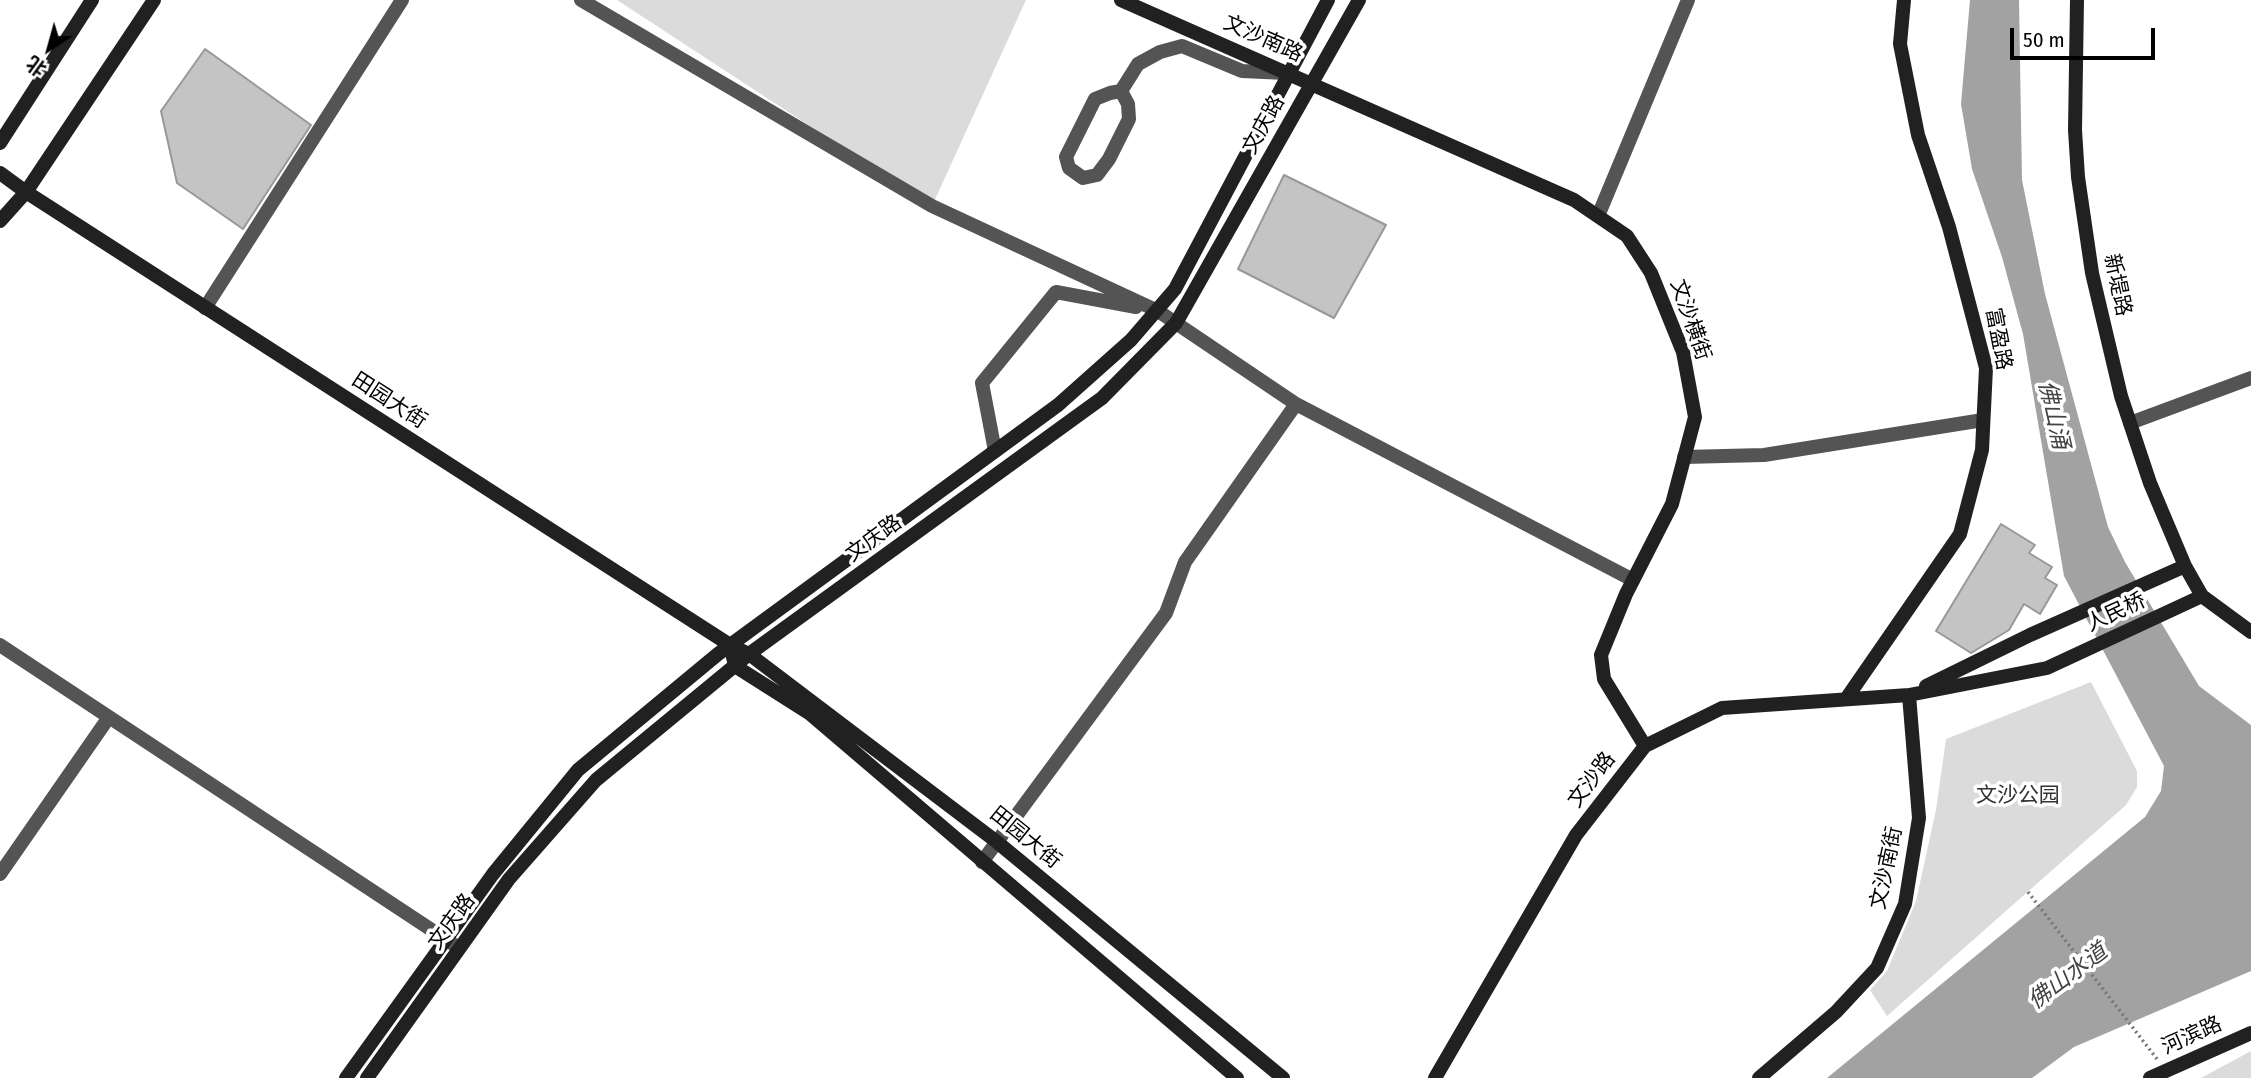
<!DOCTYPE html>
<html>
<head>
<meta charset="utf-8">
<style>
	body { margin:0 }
	#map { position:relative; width:2251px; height:1078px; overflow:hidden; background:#fff; font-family:"Fira Sans Condensed","Noto Sans SC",sans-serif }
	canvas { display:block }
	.north { position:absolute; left:14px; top:14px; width:70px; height:70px; -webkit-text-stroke:5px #fff; paint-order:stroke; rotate:216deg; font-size:19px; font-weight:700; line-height:28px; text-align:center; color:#000 }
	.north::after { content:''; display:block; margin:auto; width:24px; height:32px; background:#000; clip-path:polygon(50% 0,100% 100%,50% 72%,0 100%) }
	.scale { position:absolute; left:2010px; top:28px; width:145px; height:32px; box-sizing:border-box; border:4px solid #000; border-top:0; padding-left:9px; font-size:21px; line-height:24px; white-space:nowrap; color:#000; -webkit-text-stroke:5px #fff; paint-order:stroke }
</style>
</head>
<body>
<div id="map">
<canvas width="2251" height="1078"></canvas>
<div class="north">北</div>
<div class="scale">50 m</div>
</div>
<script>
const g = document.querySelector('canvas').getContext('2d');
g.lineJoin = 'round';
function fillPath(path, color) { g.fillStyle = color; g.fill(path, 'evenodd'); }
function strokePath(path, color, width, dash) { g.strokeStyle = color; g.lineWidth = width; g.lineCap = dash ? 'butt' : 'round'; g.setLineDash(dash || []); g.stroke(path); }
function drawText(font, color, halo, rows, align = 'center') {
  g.font = font + ' "Fira Sans Condensed","Noto Sans SC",sans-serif'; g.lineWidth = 7; g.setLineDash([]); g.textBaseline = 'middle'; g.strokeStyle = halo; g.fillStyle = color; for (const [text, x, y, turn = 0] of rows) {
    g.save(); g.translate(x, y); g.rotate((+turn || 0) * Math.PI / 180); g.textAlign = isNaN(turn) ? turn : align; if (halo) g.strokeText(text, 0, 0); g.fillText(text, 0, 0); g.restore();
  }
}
const green = new Path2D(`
	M617,0H1026L932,206Z
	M2091,682L2137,771V787L2126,805L1887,1016L1870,990L1887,971L1916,901L1936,810L1946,739Z
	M2251,1051V1078H2201Z`);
const water = new Path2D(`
	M1970,0H2019L2022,180L2045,294L2108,527L2125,562L2199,686L2251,725V971L2074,1047L2032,1078H1827L2145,817L2161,791L2164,766L2064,576L2023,334L2002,257L1972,169L1961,104Z`);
const building = new Path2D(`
	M205,49L311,125L243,229L177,183L161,111Z
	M1284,175L1386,225L1334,318L1238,269Z
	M2001,524L2035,545L2029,553L2052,567L2045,578L2057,585L2040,614L2024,604L2009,630L1971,653L1936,631Z`);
const path = new Path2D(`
	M2028,892L2157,1059`);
const street = new Path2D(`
	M581,0L932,206L1158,311L1296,404L1633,580
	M1121,91L1128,104L1129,119L1109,159L1097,175L1083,178L1069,168L1066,157L1095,99L1110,93Z
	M1121,91L1138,64L1160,52L1182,46L1242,71L1286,73
	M1598,216L1688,0
	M205,308L402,0
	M2130,423L2251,378
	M995,451L982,383L1056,292L1136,307
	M1684,457L1764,455L1983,420
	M0,645L459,948
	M982,862L1166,613L1185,562L1296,404
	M0,874L109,717`);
const secondary = new Path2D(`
	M1121,0L1574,200L1627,236L1651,273L1683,352L1695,417L1672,504L1626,594L1601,655L1604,679L1645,746
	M2077,0L2075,130L2078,177L2092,273L2121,396L2150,483L2185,566L2202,596L2251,632
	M0,143L92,0
	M0,173L26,192L730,645L749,654L997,842L1283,1078
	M0,221L26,192L154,0
	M733,657L735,666L809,713L1237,1078
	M1926,686L2030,635L2185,566
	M1846,699L1960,534L1982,450L1986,368L1949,227L1918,135L1900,44L1904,0
	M346,1078L493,874L578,770L718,654L1058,405L1131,340L1175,289L1328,0
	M367,1078L509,879L596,780L749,654L1102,398L1176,323L1359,0
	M1435,1078L1576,835L1645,746L1722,708L1909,695L2047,668L2202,596
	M1759,1078L1836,1012L1877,968L1905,904L1919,818L1909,695
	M2150,1078L2251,1033`);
const streetNames = [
	["文沙南路",1263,39,24],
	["文庆路",1264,125,-61],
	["新堤路",2117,285,78],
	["文沙横街",1690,320,71],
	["富盈路",1998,339,79],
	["田园大街",389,401,33],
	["文庆路",874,539,-36],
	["人民桥",2116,613,-25],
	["文沙路",1592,780,-53],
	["田园大街",1025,838,39],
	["文沙南街",1887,868,-78],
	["文庆路",452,922,-54],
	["河滨路",2192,1036,-24]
];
const parkNames = [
	["文沙公园",2018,796]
];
const waterNames = [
	["佛山涌",2053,415,77],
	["佛山水道",2068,977,-37]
];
fillPath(green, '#dbdbdb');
fillPath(water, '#a2a2a2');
fillPath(building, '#c4c4c4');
strokePath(building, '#989898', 2);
strokePath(path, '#767676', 3.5, [2, 3.5]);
strokePath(street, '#545454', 14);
strokePath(secondary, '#212121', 14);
drawText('21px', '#000', '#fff', streetNames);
drawText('21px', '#323232', '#fff', parkNames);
drawText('italic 23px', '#434343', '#fff', waterNames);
</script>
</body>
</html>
